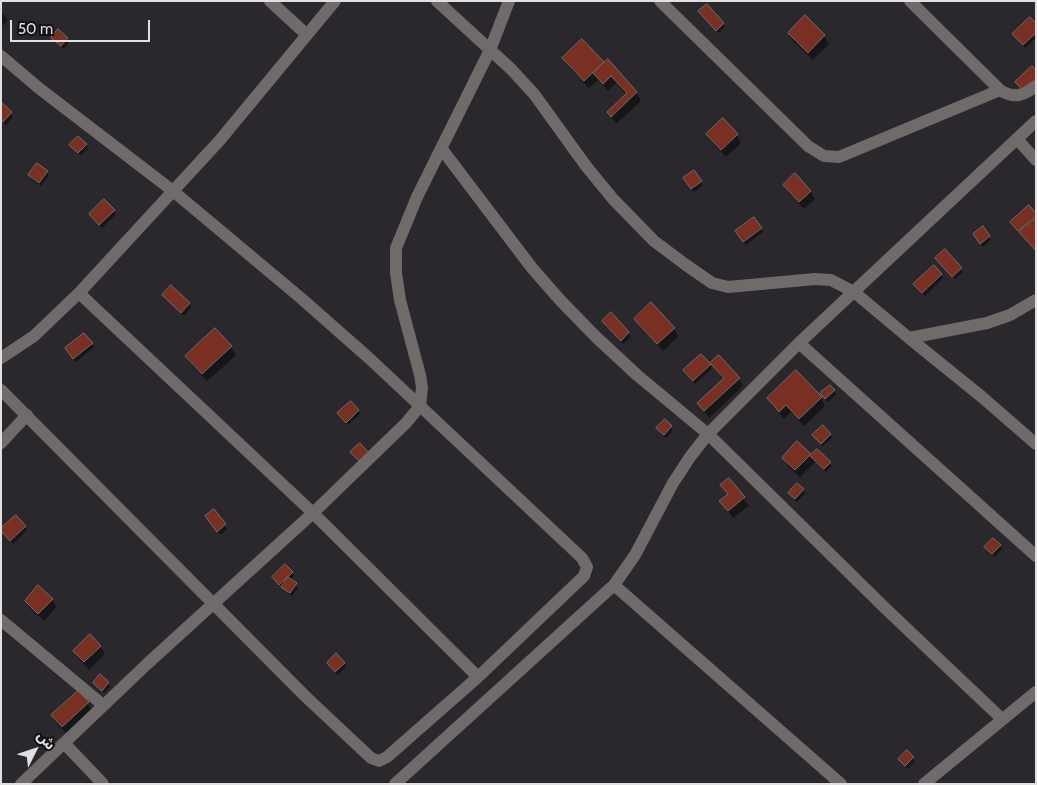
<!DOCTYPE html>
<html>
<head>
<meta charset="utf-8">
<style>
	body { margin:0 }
	#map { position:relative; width:1037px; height:785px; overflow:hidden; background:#2a282c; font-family:Cabin,"Noto Sans Arabic",sans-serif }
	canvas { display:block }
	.frame { position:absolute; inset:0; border:2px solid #e1dfe2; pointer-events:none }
	.north { position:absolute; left:10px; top:725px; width:50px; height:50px; -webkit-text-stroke:4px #121113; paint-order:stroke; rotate:49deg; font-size:14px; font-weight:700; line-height:20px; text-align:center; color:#e1dfe2 }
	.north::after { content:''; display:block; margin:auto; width:18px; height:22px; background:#e1dfe2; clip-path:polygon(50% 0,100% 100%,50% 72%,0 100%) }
	.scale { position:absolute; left:10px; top:20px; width:140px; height:22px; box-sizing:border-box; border:2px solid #e1dfe2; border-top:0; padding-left:6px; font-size:15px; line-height:18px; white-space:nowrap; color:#e1dfe2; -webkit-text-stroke:4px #121113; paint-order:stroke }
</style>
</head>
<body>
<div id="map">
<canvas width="1037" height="785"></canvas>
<div class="frame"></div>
<div class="north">ش</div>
<div class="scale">50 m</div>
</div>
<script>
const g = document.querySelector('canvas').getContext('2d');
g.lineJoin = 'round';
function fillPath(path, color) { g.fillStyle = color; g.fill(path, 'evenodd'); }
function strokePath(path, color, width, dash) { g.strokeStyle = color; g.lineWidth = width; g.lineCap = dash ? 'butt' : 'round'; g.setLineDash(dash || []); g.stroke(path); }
const shadow = new Path2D(`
	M1,12L8,20L2,26L1,25Z
	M702,15L723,24L725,27L718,33Z
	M1036,24V38L1025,48L1014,35Z
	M789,34L824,36L829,44L813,60L794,42Z
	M52,38L67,39L69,42L64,49Z
	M563,59L603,62L604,65L608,61L636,93L641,101L616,124L608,112L627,95L616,83L608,91L598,80L589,88L568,66Z
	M1,104L13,117L6,125L1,120Z
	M708,135H737L741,143L726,157L713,143Z
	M71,145H86L88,148L81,156Z
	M47,172L49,175L41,186L31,179L29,175Z
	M694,172L703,185L694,192L687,182Z
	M784,185L810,191L815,199L804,209L789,193Z
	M114,211L116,214L102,228L90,214Z
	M1036,215V252L1011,222Z
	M761,228L763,232L746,245L738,235Z
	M982,228L991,240L983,247L976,238Z
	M939,262L961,269L963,272L955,279Z
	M941,274L943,278L925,296L917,288Z
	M163,295L189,303L191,307L184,316Z
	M611,314L631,337L623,344L605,324Z
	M635,319L674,328L678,336L663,351L640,327Z
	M92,344L94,347L76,362L68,352Z
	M231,347L236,355L207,381L191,364L186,356Z
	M712,364L739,378L743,386L709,418L699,403L724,380Z
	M710,365L712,369L695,384L684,370Z
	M834,391L836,394L828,402L824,397Z
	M821,398L825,406L804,426L791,412L784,419L773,407L768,399Z
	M358,411L360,414L348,425L339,414Z
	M671,427L673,431L666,438L658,428Z
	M830,434L832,438L823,446L816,439Z
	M810,454L811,457L830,463L832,466L826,472L816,461L800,477L788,466L783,458Z
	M729,479L749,506L733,518L721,501L728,496L721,485Z
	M803,490L805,493L797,502L790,494Z
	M214,511L227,529L220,535L209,520Z
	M25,527L27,530L13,544L3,533Z
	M1000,546L1002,549L995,557L986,547Z
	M292,573L294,576L290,580L298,588L292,596L275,581Z
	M52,599L56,607L44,621L31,609L26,601Z
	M100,646L105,654L89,670L79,659L74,651Z
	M344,663L346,667L338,675L330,667Z
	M100,676L110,686L104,693L95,683Z
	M78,692L93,711L67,734L57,724L53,716Z
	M907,752L915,761L908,769L900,760Z`);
const building = new Path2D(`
	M707,4L724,23L716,31L698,11Z
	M805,15L825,35L808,53L788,33Z
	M1030,17L1036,23V33L1023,45L1012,34Z
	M58,29L68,38L61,46L51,38Z
	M582,39L604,62L584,81L562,58Z
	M608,59L637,92L611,117L607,112L627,93L611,76L603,84L593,73Z
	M1032,66L1036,70V80L1024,91L1015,82Z
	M1,102L12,112L3,122L1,120Z
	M723,118L738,134L721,150L706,134Z
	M78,136L87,144L78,153L69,145Z
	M37,163L48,171L39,183L28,175Z
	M694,170L702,181L691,189L683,178Z
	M795,173L811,191L799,202L783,185Z
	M104,199L115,210L99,225L89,214Z
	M1029,205L1036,213V216L1018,231L1010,222Z
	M754,217L762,228L743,242L735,231Z
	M1036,218V251L1019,232Z
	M983,226L990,236L980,244L973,234Z
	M945,249L962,268L952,277L935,258Z
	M934,265L942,274L922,293L913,284Z
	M171,285L190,303L181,313L162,295Z
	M651,302L675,328L657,344L634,319Z
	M611,312L629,332L621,341L602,321Z
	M215,328L232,346L202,374L185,356Z
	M84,333L93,343L73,359L65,348Z
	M701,354L711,364L693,381L683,370Z
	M719,355L740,378L704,411L697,403L724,378L710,363Z
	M796,370L822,397L799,419L786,405L779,412L767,398Z
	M830,385L835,390L825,399L820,393Z
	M351,401L359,410L346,423L337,413Z
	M665,419L672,426L664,435L656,428Z
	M823,425L831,434L821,444L812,435Z
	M797,441L811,454L795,470L782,458Z
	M360,443L369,453L360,462L350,452Z
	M817,449L831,462L824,469L810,456Z
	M729,478L745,497L728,511L719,501L728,494L720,485Z
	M797,483L804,489L795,499L788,493Z
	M214,509L226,524L217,532L205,516Z
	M16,515L26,526L10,541L1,531V528Z
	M993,538L1001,545L992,554L984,547Z
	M285,564L293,572L279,585L272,577Z
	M288,577L297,583L290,593L281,587Z
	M38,585L53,599L38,614L25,601Z
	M90,634L101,646L84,662L73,651Z
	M336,653L345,663L335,672L327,663Z
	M100,674L109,682L102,691L93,683Z
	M78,691L89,702L62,727L51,715Z
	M907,750L914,757L905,766L898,759Z`);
const minor = new Path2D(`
	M270,1L306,34
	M437,1L511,69L534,94L586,166L613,199L654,241L686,265L712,283L728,287L815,279L831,280L854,292L909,338L987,323L1010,315L1036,300
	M660,1L808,146L824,156L839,157L1000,90
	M910,1L1000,90C1014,99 1023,96 1036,86
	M1,56L40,89L173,191L302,299L370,359L582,558L587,567L584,576L478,677L387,757L379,761L371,758L305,696L1,390
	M1017,139L1036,160
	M441,148L532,268L560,300L596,337L637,375L708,434L885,608L1002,719
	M79,293L313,513L478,677
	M909,338L982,397L1036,444
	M799,343L1036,556
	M1,358L34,336L79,293L220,140L335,1
	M1,443L27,415
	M614,585L841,784
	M1,620L103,705
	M64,743L103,784
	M21,784L147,664L313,513L406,423L420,406L422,387L420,375L400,300L396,273V248L417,197L490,50L509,1
	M395,784L614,585L635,555L673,483L690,457L708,434L799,343L1036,121
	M924,784L1036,692`);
fillPath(shadow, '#0007');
fillPath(building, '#7a2f23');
strokePath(building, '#726c6a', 1);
strokePath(minor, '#6e6b6a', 12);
</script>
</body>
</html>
